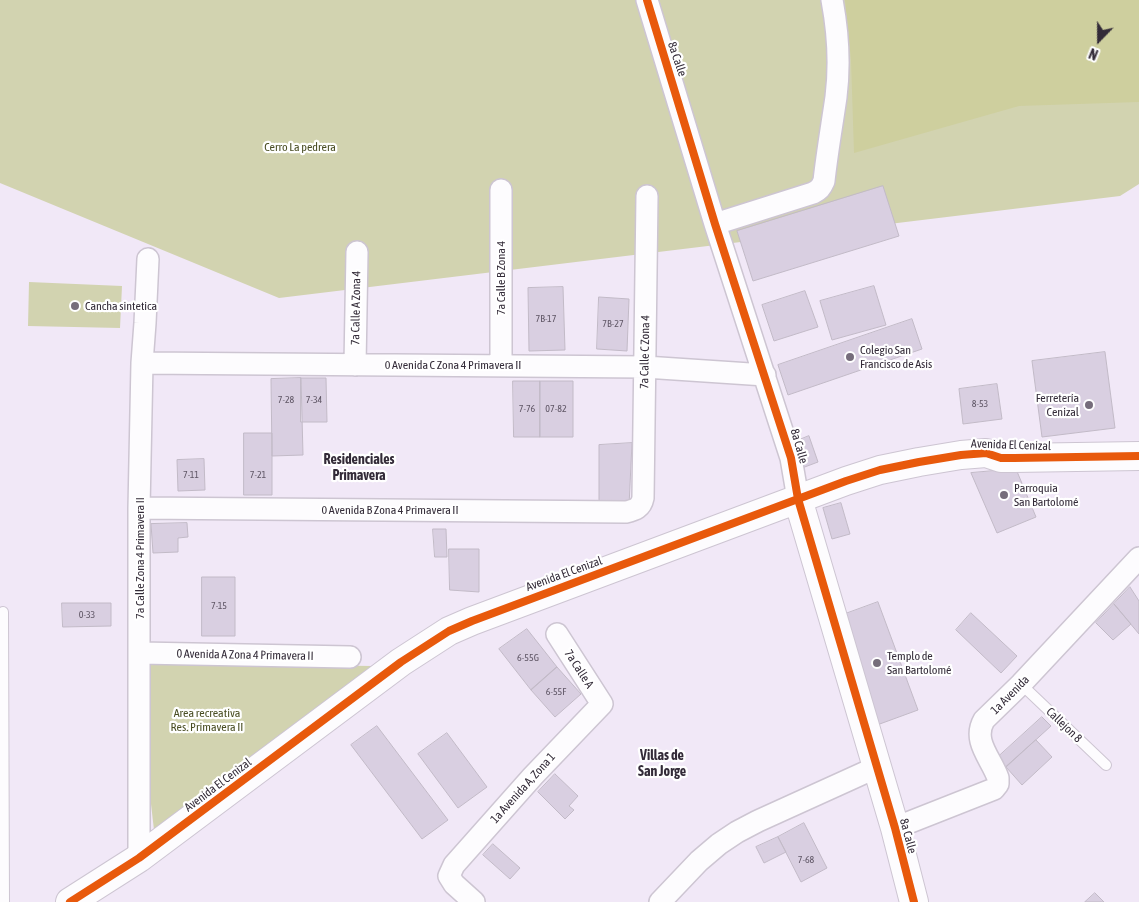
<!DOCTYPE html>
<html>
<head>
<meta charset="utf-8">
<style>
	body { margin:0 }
	#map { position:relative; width:1139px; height:902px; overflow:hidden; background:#f1e8f7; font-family:"Asap Condensed",sans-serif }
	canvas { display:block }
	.north { position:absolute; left:1074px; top:15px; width:50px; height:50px; -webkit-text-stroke:4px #fff; paint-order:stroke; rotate:202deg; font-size:14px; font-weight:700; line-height:20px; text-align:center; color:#332b38 }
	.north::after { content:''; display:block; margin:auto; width:18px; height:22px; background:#332b38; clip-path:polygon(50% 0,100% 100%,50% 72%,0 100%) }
</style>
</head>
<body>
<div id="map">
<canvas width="1139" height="902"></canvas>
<div class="north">N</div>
</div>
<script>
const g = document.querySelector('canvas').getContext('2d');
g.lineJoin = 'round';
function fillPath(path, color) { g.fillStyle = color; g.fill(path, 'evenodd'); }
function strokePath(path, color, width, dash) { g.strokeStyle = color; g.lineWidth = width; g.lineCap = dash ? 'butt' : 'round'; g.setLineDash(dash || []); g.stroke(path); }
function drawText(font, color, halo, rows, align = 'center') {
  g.font = font + ' "Asap Condensed",sans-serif'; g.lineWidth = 4.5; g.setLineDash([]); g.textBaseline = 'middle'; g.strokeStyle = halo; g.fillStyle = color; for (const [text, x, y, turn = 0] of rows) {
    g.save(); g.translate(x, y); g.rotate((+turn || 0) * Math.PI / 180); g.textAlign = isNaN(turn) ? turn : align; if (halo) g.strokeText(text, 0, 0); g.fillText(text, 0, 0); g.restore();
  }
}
const green = new Path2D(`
	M0,0H1139V184L1120,196L279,298L0,183Z
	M29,282L122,286L120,328L28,326Z
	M150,663L372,666L154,830L151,804Z`);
const forest = new Path2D(`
	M845,0H1139V102L1019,106L854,153L851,60Z`);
const building = new Path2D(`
	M883,186L899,236L753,281L737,231Z
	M874,286L886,325L832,340L820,301Z
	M563,287L565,350L529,351L528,288Z
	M805,291L818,327L774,341L762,305Z
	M599,297L629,299L627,351L597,349Z
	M912,319L922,349L788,395L778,365Z
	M1105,352L1115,428L1042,437L1032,361Z
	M301,378L303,455L272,456L271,379Z
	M301,378H326L327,422H301Z
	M513,381H540V437H514Z
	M540,381H573V437H540Z
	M997,384L1002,419L963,424L959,389Z
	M244,433H272V495H244Z
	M809,436L818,462L802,468L792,443Z
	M632,443L629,506L599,508V445Z
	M204,459L205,490L178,491L177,460Z
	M1016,469L1036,517L997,533L971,473Z
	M841,503L850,534L832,539L823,508Z
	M187,523L188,537L178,538V552L153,553L151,524Z
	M433,529H446L447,557H435Z
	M449,549H479V592L450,590Z
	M202,577H235V636H202Z
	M1130,587L1139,601V634L1114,604Z
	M878,602L918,710L877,725L837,617Z
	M62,603H111V626L63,627Z
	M1114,604L1131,624L1113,640L1096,623Z
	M971,613L1017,656L1001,673L956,630Z
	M527,629L557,667L531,690L499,649Z
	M557,667L581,694L555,717L531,690Z
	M1042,717L1051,726L1006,767L997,758Z
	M377,726L448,820L422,839L351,745Z
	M447,733L487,787L458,808L418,754Z
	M1036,740L1052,757L1022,785L1006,767Z
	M555,774L578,796L569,806L574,810L565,819L538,792Z
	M804,823L827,868L801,882L778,837Z
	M778,837L786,852L764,863L756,847Z
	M493,844L520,868L510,879L483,855Z
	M1095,893L1104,902H1085Z`);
const lane = new Path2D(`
	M3,612L4,902
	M1021,684L1106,765`);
const street = new Path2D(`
	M647,0L715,224L791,458L798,499
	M501,190V366
	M715,224L813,193C819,190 821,188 824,181C827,153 832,125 836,97C840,65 838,32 832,0
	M142,363L645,367L765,375
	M355,365L357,252
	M139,508L626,512C635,510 641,508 643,498L647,196
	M140,653L350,657
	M895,828L994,789L998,784V778C991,758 972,741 984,720L1021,684L1139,558
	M139,858V508L142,363L145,323L148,259
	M474,902L454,884L449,876L454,865L533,776L602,704L557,634
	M660,902L699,861L719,844L737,832L758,821L877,767`);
const secondary = new Path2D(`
	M798,499L895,828L914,902
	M70,902L139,858L401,662L449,631L472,621L846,481L880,470L919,462L961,455L986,453L1001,458H1014L1139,456`);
const cycleway = new Path2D(`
	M647,0L715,224L791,458L798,499L895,828L914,902
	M70,902L139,858L401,662L449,631L472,621L846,481L880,470L919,462L961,455L986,453L1001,458H1014L1139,456`);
const markers = [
	[75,306,5,"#766d7b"],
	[850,357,5,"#766d7b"],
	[1089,405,5,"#766d7b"],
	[1004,495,5,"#766d7b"],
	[877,663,5,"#766d7b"]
];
const numberNames = [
	["7B-17",546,319],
	["7B-27",613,324],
	["7-28",286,400],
	["7-34",314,400],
	["8-53",980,404],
	["7-76",527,409],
	["07-82",556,409],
	["7-11",191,475],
	["7-21",258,475],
	["7-15",219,606],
	["0-33",87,615],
	["6-55G",528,658],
	["6-55F",556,692],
	["7-68",806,860]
];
const streetNames = [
	["8a Calle",677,59,71],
	["7a Calle B Zona 4",501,278,-90],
	["7a Calle A Zona 4",356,308,-89],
	["7a Calle C Zona 4",645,352,-89],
	["0 Avenida C Zona 4 Primavera II",453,365],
	["Avenida El Cenizal",1011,445,2],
	["8a Calle",799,446,74],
	["0 Avenida B Zona 4 Primavera II",390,510],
	["7a Calle Zona 4 Primavera II",140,558,-90],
	["Avenida El Cenizal",564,574,-20],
	["0 Avenida A Zona 4 Primavera II",245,655,1],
	["7a Calle A",579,669,57],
	["1a Avenida",1010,695,-45],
	["Callejon 8",1064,725,44],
	["Avenida El Cenizal",218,785,-37],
	["1a Avenida A, Zona 1",523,788,-48],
	["8a Calle",908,836,75]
];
const parkNames = [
	["Cerro La pedrera",300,147],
	["Area recreativa",207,713],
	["Res. Primavera II",207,727]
];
const poiNames = [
	["Cancha sintetica",85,306],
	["Colegio San",860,350],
	["Francisco de Asis",860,364],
	["Ferretería",1079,398,"right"],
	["Cenizal",1079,412,"right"],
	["Parroquia",1014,488],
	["San Bartolomé",1014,502],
	["Templo de",887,656],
	["San Bartolomé",887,670]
];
const neighbourhoodNames = [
	["Residenciales",359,460],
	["Primavera",359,476],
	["Villas de",662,756],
	["San Jorge",662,772]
];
fillPath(green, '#d2d3b0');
fillPath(forest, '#cecf9e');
fillPath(building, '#d9cfe1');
strokePath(building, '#c2bac7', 1);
strokePath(lane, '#cdc5d2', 12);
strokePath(street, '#cdc5d2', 24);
strokePath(secondary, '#cdc5d2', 30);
strokePath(lane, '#fdfcfe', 10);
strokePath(street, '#fdfcfe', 21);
strokePath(secondary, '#fdfcfe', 28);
strokePath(cycleway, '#e8590c', 8);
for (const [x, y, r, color] of markers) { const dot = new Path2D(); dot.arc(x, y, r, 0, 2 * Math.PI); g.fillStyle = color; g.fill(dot); strokePath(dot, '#fff', 2); }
drawText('10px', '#5f5665', null, numberNames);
drawText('12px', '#332b38', '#fff', streetNames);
drawText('12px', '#494d23', '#fff', parkNames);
drawText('12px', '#332b38', '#fff', poiNames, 'left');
drawText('bold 14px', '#332b38', '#fff', neighbourhoodNames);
</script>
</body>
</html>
